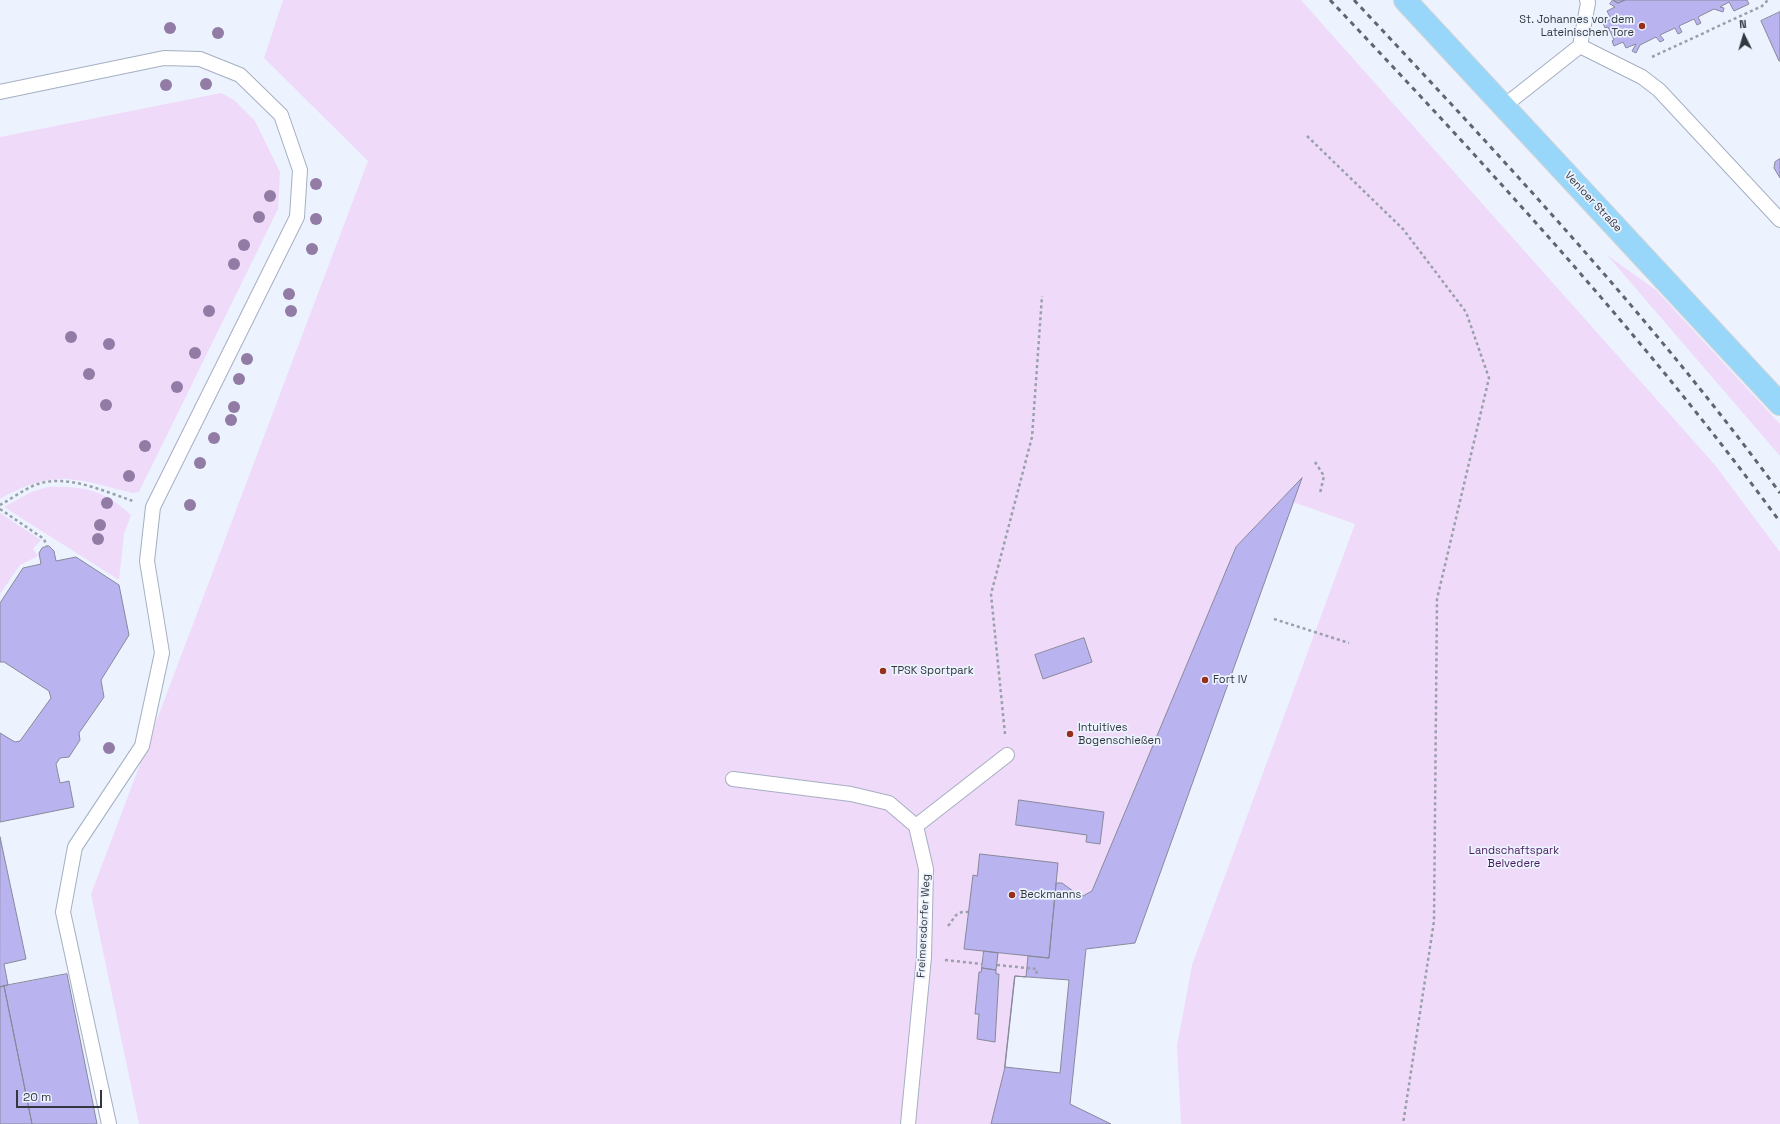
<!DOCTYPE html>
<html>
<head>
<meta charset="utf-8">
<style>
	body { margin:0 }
	#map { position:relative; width:1780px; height:1124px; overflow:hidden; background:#ecf3ff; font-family:"Space Grotesk",sans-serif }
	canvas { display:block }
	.north { position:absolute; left:1724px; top:16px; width:40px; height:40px; -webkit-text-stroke:3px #ecf3ff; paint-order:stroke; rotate:355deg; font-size:11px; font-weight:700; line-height:16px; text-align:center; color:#33373e }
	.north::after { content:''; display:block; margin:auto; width:14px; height:18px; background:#33373e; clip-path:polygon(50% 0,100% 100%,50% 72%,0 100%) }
	.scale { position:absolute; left:16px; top:1090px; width:86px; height:18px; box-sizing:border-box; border:2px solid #33373e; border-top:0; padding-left:5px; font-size:12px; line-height:14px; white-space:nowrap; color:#33373e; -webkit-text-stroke:3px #ecf3ff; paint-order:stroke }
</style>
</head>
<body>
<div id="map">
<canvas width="1780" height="1124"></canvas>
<div class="north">N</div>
<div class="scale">20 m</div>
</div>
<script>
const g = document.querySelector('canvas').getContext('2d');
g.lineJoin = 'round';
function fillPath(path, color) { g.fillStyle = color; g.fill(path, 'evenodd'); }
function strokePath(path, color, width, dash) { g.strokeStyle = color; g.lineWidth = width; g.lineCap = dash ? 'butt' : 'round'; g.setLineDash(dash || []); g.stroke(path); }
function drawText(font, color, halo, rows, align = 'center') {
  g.font = font + ' "Space Grotesk",sans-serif'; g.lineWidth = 3.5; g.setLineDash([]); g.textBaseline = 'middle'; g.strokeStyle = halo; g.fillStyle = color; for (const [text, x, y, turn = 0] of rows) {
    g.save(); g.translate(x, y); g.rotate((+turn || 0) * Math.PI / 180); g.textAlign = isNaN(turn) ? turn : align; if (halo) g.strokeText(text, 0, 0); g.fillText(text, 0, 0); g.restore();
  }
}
const green = new Path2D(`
	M283,0H1301L1715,465L1780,552V1124H1181L1177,1046L1192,965L1355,524L1293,502L1236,547L1092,891L1083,896L1073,891L1062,883H1056L1049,958L1028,956L1026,977L1015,976L1005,1067L991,1124H139L91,894L368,161L264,58ZM1019,800L1104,812L1100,844L1086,842L1087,835L1016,825Z
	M221,93L234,100L255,121L280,172L278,209L139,492L133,493C75,479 55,468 0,499V137Z
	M1607,255L1656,290L1780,424V456Z
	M48,487C84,486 104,490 131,515L124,534L119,580L4,507L31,492Z
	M0,513L41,540L33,549L38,556L20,565L0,594Z`);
const building = new Path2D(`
	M1613,0L1618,3L1625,0H1747L1749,4L1734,11L1729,2L1720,7L1724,8L1723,12L1714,9L1698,17L1701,23L1697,25L1694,19L1679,26L1682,32L1678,34L1675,28L1660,35L1664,40L1660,42L1656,37L1640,45L1636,53L1632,51L1636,44L1626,48L1623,42L1614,46L1612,41L1614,40L1608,27L1605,28L1603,23L1611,19L1607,11L1615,7L1610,4Z
	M1613,0H1625L1618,3Z
	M1780,12V61H1779L1761,21Z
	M1780,159V178L1774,168L1775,162Z
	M1302,478L1135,943L1086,949L1070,1104L1111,1124H991L1005,1067L1015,976L1026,977L1028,956L1049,958L1056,883H1062L1073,891L1083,896L1092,891L1236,547Z
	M49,546L54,551L56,561L76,557L119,585L129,635L101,680L104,697L79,733L80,740L69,757L60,758L56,764L60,783L69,781L74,807L0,822V733L15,742L20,741L51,698L49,691L4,662H0V603L23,568L41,564L39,553L42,548Z
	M1084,638L1092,662L1043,679L1035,655Z
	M1019,800L1104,812L1100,844L1086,842L1087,835L1016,825Z
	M0,837L26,959L4,964L8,985L0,987Z
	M980,854L1058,863L1049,958L964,949L973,875L977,876Z
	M984,951L998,953L996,970L982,968Z
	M982,968L996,970V974H999L995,1042L977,1039L979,1014H975L979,972H981Z
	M67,974L97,1124H32L4,986Z
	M1015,976L1069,980L1060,1073L1005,1067Z
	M4,986L32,1124H0V987Z`);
const path = new Path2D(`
	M1652,57L1762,6L1768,0
	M1307,136L1403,229L1466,312L1489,378L1437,599L1434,921L1403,1124
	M1315,462L1324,476L1320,493
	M0,505C11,499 23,490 35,485C66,473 103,491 133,501
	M0,509L44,539L47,547
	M1274,619L1349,643
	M1005,734L991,594L1032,437L1042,296
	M948,926C955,918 955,911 968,912
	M945,960L982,964
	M997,965L1037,969L1036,978`);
const lane = new Path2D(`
	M1580,46L1588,3L1587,0
	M0,92L164,58L200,59L240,75L281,115L300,170L297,217L153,507L147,561L162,653L142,746L75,847L63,912L109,1124
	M1504,106L1580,46L1642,77L1659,90L1780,220
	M733,779L851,794L889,803L916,826L926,869L924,957L908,1124
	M916,826L1007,755`);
const primary = new Path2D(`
	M1405,0L1780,404`);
const rail = new Path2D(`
	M1330,0C1488,167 1644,336 1780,522
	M1354,0C1503,159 1651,317 1780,493`);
const trees = [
	[170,28],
	[218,33],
	[206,84],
	[166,85],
	[316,184],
	[270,196],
	[259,217],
	[316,219],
	[244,245],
	[312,249],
	[234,264],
	[289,294],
	[209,311],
	[291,311],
	[71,337],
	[109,344],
	[195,353],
	[247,359],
	[89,374],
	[239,379],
	[177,387],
	[106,405],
	[234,407],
	[231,420],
	[214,438],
	[145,446],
	[200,463],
	[129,476],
	[107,503],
	[190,505],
	[100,525],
	[98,539],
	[109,748]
];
const markers = [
	[1642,26,4,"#982f1a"],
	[883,671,4,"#982f1a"],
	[1205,680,4,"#982f1a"],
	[1070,734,4,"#982f1a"],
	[1012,895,4,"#982f1a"]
];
const poiNames = [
	["St. Johannes vor dem",1634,20,"right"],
	["Lateinischen Tore",1634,33,"right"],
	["TPSK Sportpark",891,671],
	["Fort IV",1213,680],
	["Intuitives",1078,728],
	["Bogenschießen",1078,741],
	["Beckmanns",1020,895]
];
const streetNames = [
	["Venloer Straße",1593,202,47],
	["Freimersdorfer Weg",924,926,-87]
];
const parkNames = [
	["Landschaftspark",1514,851],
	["Belvedere",1514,864]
];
fillPath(green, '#efdafa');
fillPath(building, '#b9b3f0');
strokePath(building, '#89889b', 1);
strokePath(lane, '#a5afc1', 16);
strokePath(primary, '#d2d3d5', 24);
strokePath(path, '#9aa0aa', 2.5, [3, 3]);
strokePath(lane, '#fff', 14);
strokePath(primary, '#99d7fa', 22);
strokePath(rail, '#61666e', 3, [5, 5]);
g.fillStyle = '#927ca5';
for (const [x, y] of trees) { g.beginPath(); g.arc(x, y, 6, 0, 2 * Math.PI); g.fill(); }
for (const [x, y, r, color] of markers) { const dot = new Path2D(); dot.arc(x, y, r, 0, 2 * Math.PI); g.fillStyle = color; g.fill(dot); strokePath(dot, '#ecf3ff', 1.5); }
drawText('11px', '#33373e', '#ecf3ff', poiNames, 'left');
drawText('11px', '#33373e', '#ecf3ff', streetNames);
drawText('11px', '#491b5b', '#ecf3ff', parkNames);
</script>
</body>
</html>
